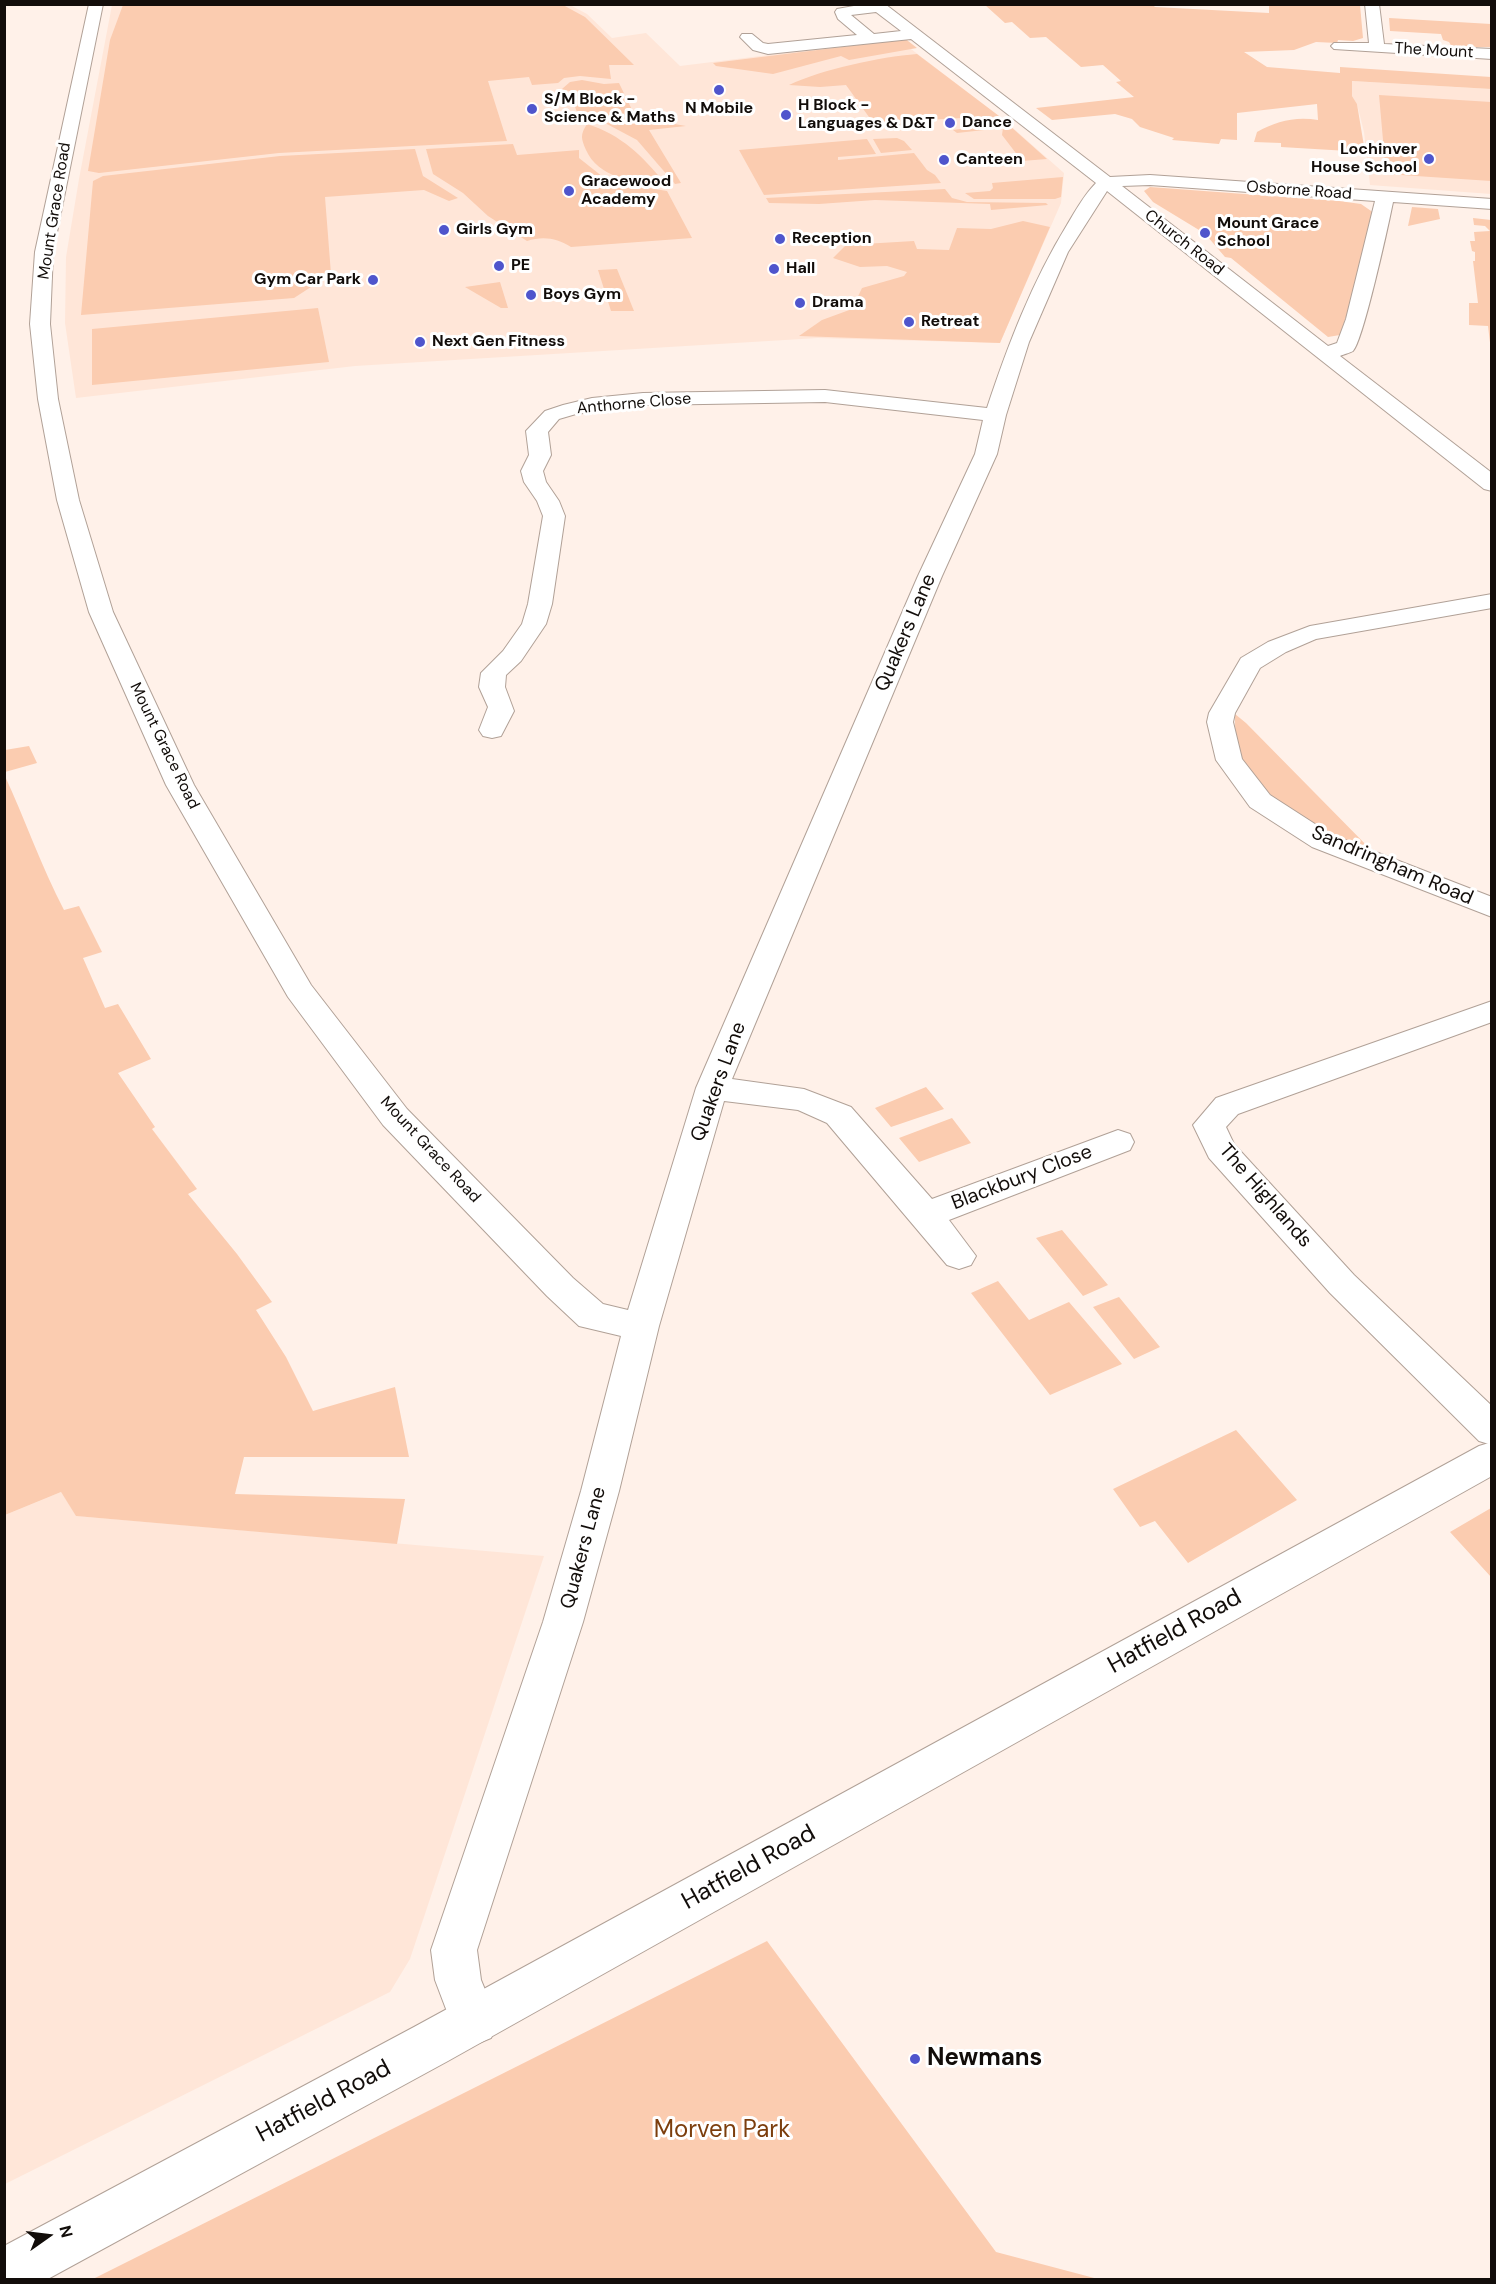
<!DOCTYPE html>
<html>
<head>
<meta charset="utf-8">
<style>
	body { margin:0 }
	#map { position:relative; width:1496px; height:2284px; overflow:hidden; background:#fff1e9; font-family:"DM Sans",sans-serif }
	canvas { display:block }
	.frame { position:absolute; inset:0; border:6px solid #120d0a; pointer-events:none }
	.north { position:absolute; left:18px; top:2206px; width:60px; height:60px; -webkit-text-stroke:4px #fff; paint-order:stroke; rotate:76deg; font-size:16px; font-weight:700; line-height:24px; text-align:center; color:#120d0a }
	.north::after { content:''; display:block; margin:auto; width:21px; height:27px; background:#120d0a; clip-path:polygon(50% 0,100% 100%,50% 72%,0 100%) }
</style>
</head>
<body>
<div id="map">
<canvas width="1496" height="2284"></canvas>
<div class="frame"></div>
<div class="north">N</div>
</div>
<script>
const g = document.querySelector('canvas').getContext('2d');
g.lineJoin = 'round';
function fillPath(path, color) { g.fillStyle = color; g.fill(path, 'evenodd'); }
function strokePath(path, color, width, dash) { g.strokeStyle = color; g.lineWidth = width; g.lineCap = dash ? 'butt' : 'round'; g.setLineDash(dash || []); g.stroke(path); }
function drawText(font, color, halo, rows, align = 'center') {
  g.font = font + ' "DM Sans",sans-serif'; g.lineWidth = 6; g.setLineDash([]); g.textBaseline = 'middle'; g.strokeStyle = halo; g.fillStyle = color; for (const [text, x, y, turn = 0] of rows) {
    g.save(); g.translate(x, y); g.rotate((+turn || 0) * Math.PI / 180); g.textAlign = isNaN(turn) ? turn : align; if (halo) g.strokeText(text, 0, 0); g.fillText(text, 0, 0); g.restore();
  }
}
const built = new Path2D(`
	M112,5H570L587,14L612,38L646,33L680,66L898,39L1005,121L1064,173L1061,203L1000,343L818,338L355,366L76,398L65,323L66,257L79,179Z
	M1351,81L1491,89V194L1370,185L1364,132L1357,104L1352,96Z
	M61,1492L77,1516L544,1556L410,1959L390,1992L5,2184V1515Z`);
const green = new Path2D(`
	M1152,4L1155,7L1269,13V5H1360L1363,38L1353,41L1338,40L1337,43L1316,42L1294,50L1244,52L1267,67L1340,73V67L1491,77V89L1352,81V96L1357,104L1365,152L1281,147V143L1254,142L1257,132C1276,121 1296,116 1318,120L1317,104L1237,113V140L1221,139L1219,144L1172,140L1174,138L1140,127L1132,119L1115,114L1052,120L1036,108L1134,97L1116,82L1121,81L1103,65L1081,67L1046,37L1030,38L1012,22L1005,23L985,5Z
	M123,5H563L585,17L634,65H609L611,79L580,76L564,78L558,83L532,85L529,77L488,81L507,141L279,153L99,173L88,171L110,40Z
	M1389,18L1491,24V47H1452L1449,42L1443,40L1441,34L1390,31Z
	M890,37H903L917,48L849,60L841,56L773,74L716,66L713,63L858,45Z
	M917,54L1003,119L992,123L984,130L957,133L953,130L974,127L962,118L926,120L931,127L874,124L846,85L820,87L789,85C823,69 880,57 917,54Z
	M582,80L604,84L619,83L636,118L580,120L569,91L562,89L570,82Z
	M1379,95L1491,102V181L1386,174Z
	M657,121L686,126L649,130L681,183L675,184L637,140L605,123Z
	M587,124C622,135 642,156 665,183L659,186C632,182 598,177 586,150C581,138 580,135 587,124Z
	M1010,126L1047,159L1022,161L1002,135L1003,128Z
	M897,138L904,141L912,150L881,153L873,139Z
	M867,139L876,154L838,157V160L914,153L927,170L935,175L941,183L764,195L739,150Z
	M513,144L517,155L579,150V158L603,177L637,186L667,191L692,238L571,247C557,238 543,236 527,241L488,216L463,193L433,174L426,149Z
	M415,149L423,176L458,198L449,201L424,190L325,197L331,274L294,298L81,315L93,181L103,176L280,156Z
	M1063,177L1061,197L1055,199H974L965,193L990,191L993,188L992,183Z
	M1150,187L1339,201L1361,204L1374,213L1361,270L1340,335L1328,337L1231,258L1225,257L1207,236L1211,235L1204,230H1199L1153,202L1144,191Z
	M945,189L952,198L967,202L1046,203L1048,205L991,210L990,204L875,200L819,204L769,203L766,198Z
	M1412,207L1438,209L1440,219L1408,226Z
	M1473,218L1491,220V351L1488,326L1469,325V303H1478L1473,261H1475V252L1472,251L1470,241H1475L1474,232L1490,231L1485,226L1474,225Z
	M1023,221L1050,227L1000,343L799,336L822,320L852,309L862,288L904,276L907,272L887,266L860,267L833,258L846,245L914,241L917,249L949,250L957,228L991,229Z
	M617,269L634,311H611L598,270Z
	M500,282L508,308H501L465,287Z
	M318,308L329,362L92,385V329Z
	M1235,714L1246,723L1380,859C1339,841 1256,799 1240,756C1235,742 1235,729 1235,714Z
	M29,746L37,763L5,772V750Z
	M4,774C25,819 41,866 64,910L79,906L102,952L83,958L105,1008L118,1004L151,1059L118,1073L155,1127L152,1129L197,1189L188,1194L237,1254L272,1302L256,1310L286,1357L313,1411L395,1387L409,1457H244L235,1494L405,1499L397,1544L76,1516L61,1492L5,1515Z
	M926,1087L944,1109L891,1127L875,1108Z
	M952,1118L971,1143L919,1162L899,1138Z
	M1062,1230L1108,1285L1083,1296L1036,1238Z
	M998,1281L1029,1320L1069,1302L1122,1364L1050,1395L971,1293Z
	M1119,1297L1160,1347L1134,1359L1093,1307Z
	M1236,1430L1297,1500L1188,1563L1155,1521L1140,1527L1113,1489Z
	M1491,1508V1577L1450,1532Z
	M767,1941L996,2252L1098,2279H93Z`);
const minor = new Path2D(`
	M89,4H103L53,252L50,324L58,399L79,500L113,612L194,785L311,985L407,1109L573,1278L603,1304L628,1310L696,1088L918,576L975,454L983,420L825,402L643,405L576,414L559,419L548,432L551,455L543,471L546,482L559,501L565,516L552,604L546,624L521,661L506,675L505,687L514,711L501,736L492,738L483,736L479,730L488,707L479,687L481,673L503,651L522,624L528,604L543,516L537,501L524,482L521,471L529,455L526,431L545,411L563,405L592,398L643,393L825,390L987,408C1008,345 1032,282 1067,225C1076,210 1084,195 1096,183L911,39L768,54L753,50L740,37L742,34H752L763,43L768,44L857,35L838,19L835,12L837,9L865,4H885L1110,177L1150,175L1492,199V209L1393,202C1389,222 1363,342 1353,351C1350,353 1344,354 1340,356L1492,473V491L1484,489L1107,191L1068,252L1029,342L1006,415L997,454L942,576L732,1079L804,1089L851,1107L932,1199L1118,1130L1130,1134L1134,1142L1130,1150L949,1220L976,1256L971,1265L959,1269L947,1265L827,1123L798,1110L724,1101L659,1326L619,1491L583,1622L477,1950L481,1980L498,2021L491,2038L474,2045L457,2038L435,1980L431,1950L543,1622L581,1491L621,1336L579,1326L547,1296L383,1125L288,997L166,785L89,612L57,500L38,399L30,324L35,252ZM876,12L901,31L874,34L851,15ZM1150,185L1375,201L1346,319L1337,343L1328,346L1122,186Z
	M1365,4H1379L1384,44L1492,49V59L1334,49L1331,46L1334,43H1369Z
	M1492,594V608L1316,639L1286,652L1260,668L1235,713L1233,722L1242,759L1270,795L1332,835L1492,897V917L1312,847L1250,807L1216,760L1207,722L1209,713L1241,658L1268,642L1310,626Z
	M1492,1001V1022L1238,1114L1226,1127L1234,1144L1354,1275L1492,1406V1445L1479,1441L1330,1293L1209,1158L1193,1125L1216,1098Z`);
const major = new Path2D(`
	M1492,1442V1476L448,2061L46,2280H4V2246L414,2027L1479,1446Z`);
const markers = [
	[719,90,6,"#4f55cc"],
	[532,109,6,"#4f55cc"],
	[786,115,6,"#4f55cc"],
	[950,123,6,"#4f55cc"],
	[1429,159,6,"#4f55cc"],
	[944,160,6,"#4f55cc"],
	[569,191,6,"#4f55cc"],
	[444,230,6,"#4f55cc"],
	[1205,233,6,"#4f55cc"],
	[780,239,6,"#4f55cc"],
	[499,266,6,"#4f55cc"],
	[774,269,6,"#4f55cc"],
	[373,280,6,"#4f55cc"],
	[531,295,6,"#4f55cc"],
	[800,303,6,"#4f55cc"],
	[909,322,6,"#4f55cc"],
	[420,342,6,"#4f55cc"],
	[915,2059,6,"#4f55cc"]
];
const farStreetnames = [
	["The Mount",1434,51,3],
	["Osborne Road",1299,191,4],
	["Mount Grace Road",55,211,-81],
	["Church Road",1184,243,38],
	["Anthorne Close",634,404,-5],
	["Mount Grace Road",164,746,64],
	["Mount Grace Road",430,1150,47]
];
const farPoinames = [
	["S/M Block -",544,100],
	["Science & Maths",544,118],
	["H Block -",798,106],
	["Languages & D&T",798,124],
	["N Mobile",719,109,"center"],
	["Dance",962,123],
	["Lochinver",1417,150,"right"],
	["House School",1417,168,"right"],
	["Canteen",956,160],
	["Gracewood",581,182],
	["Academy",581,200],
	["Mount Grace",1217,224],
	["School",1217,242],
	["Girls Gym",456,230],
	["Reception",792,239],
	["PE",511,266],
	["Hall",786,269],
	["Gym Car Park",361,280,"right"],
	["Boys Gym",543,295],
	["Drama",812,303],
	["Retreat",921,322],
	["Next Gen Fitness",432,342]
];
const streetNames = [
	["Quakers Lane",906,633,-67],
	["Sandringham Road",1392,866,23],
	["Quakers Lane",719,1082,-70],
	["Blackbury Close",1022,1178,-21],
	["The Highlands",1265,1196,49],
	["Quakers Lane",584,1548,-75]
];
const nearStreetnames = [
	["Hatfield Road",1175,1632,-29],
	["Hatfield Road",749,1868,-29],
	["Hatfield Road",324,2102,-28]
];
const nearPoinames = [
	["Newmans",927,2059]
];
const nearParknames = [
	["Morven Park",722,2131]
];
fillPath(built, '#ffe6d8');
fillPath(green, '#fbccb0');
strokePath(minor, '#b1a197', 2);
strokePath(major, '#b1a197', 2);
fillPath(minor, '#fff');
fillPath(major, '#fff');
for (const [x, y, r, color] of markers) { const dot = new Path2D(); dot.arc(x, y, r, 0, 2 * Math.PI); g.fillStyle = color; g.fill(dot); strokePath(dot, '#fff', 2); }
drawText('16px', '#120d0a', '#fff', farStreetnames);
drawText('bold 16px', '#120d0a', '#fff', farPoinames, 'left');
drawText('20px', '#120d0a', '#fff', streetNames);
drawText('24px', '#120d0a', '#fff', nearStreetnames);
drawText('bold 24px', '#120d0a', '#fff', nearPoinames, 'left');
drawText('24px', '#7c3e0d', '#fff', nearParknames);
</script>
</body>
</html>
